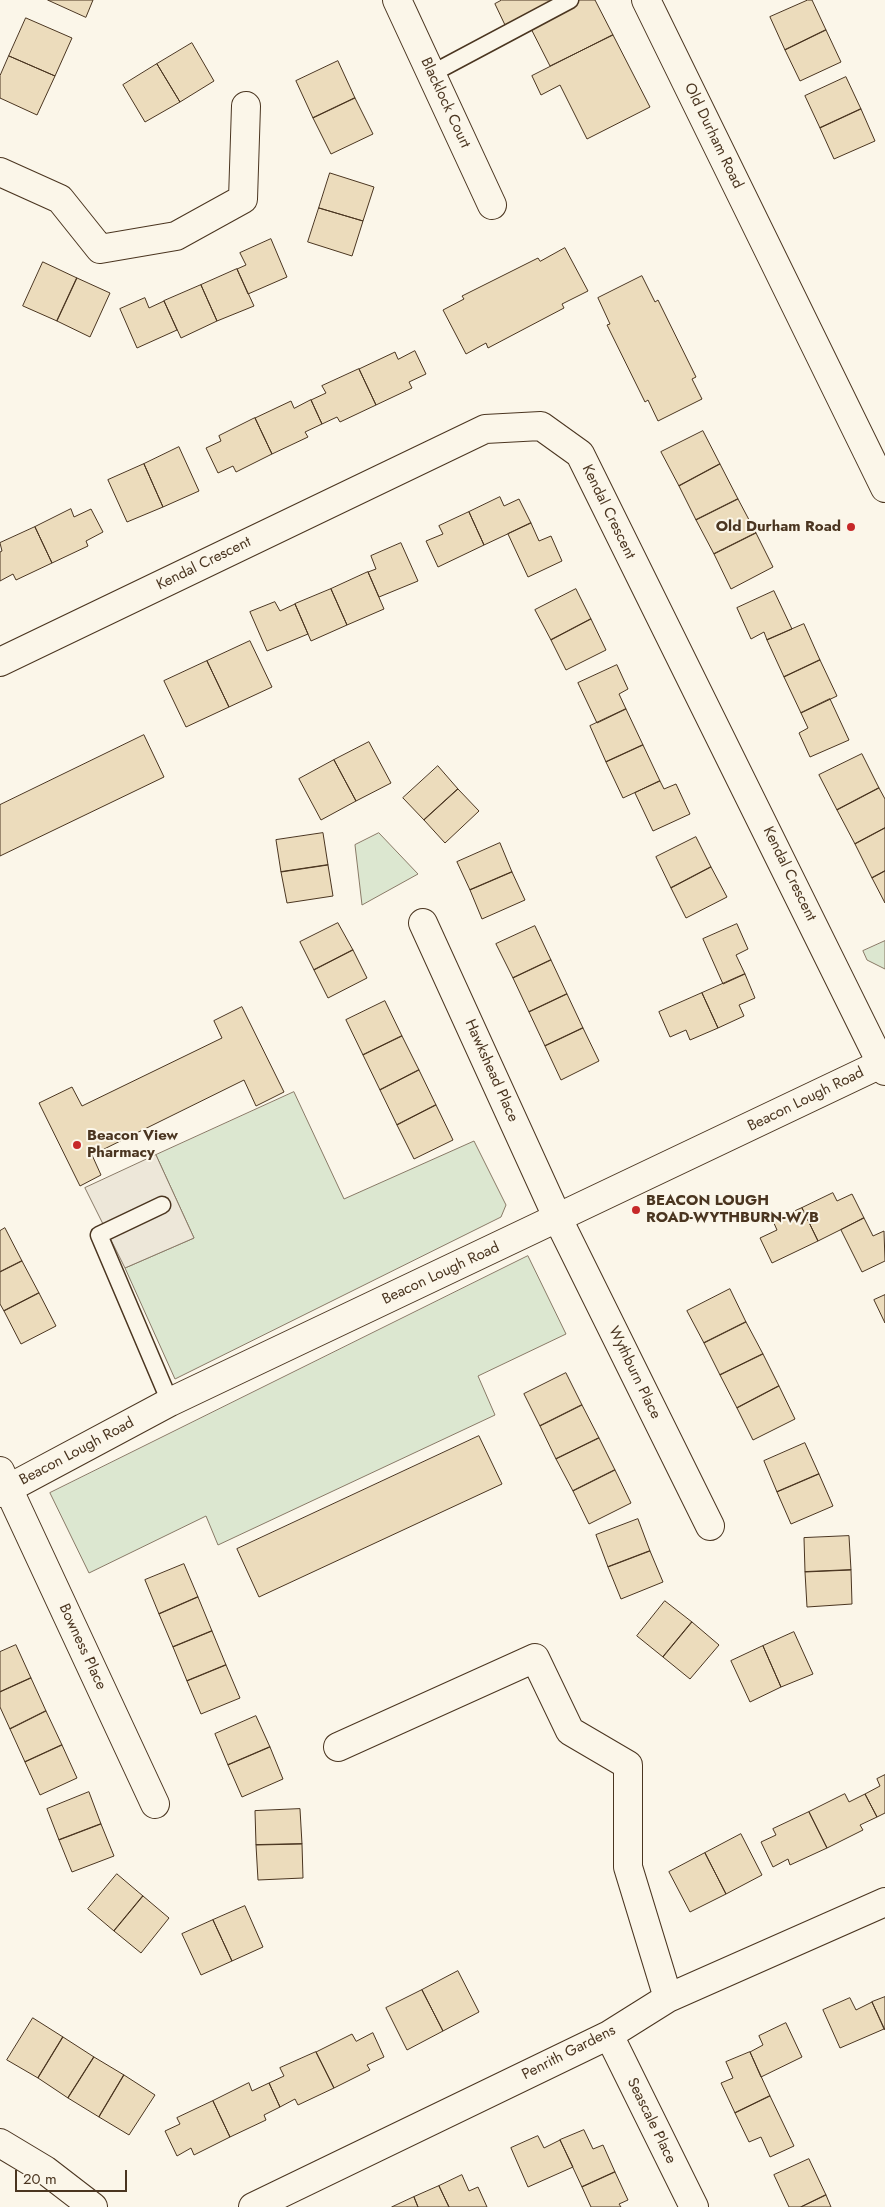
<!DOCTYPE html>
<html>
<head>
<meta charset="utf-8">
<style>
	body { margin:0 }
	#map { position:relative; width:885px; height:2207px; overflow:hidden; background:#fbf6e9; font-family:Jost,sans-serif }
	canvas { display:block }
	.scale { position:absolute; left:15px; top:2170px; width:112px; height:22px; box-sizing:border-box; border:2px solid #4a3520; border-top:0; padding-left:6px; font-size:15px; line-height:18px; white-space:nowrap; color:#4a3520; -webkit-text-stroke:4px #fbf6e9; paint-order:stroke }
</style>
</head>
<body>
<div id="map">
<canvas width="885" height="2207"></canvas>
<div class="scale">20 m</div>
</div>
<script>
const g = document.querySelector('canvas').getContext('2d');
g.lineJoin = 'round';
function fillPath(path, color) { g.fillStyle = color; g.fill(path, 'evenodd'); }
function strokePath(path, color, width, dash) { g.strokeStyle = color; g.lineWidth = width; g.lineCap = dash ? 'butt' : 'round'; g.setLineDash(dash || []); g.stroke(path); }
function drawText(font, color, halo, rows, align = 'center') {
  g.font = font + ' Jost,sans-serif'; g.lineWidth = 4; g.setLineDash([]); g.textBaseline = 'middle'; g.strokeStyle = halo; g.fillStyle = color; for (const [text, x, y, turn = 0] of rows) {
    g.save(); g.translate(x, y); g.rotate((+turn || 0) * Math.PI / 180); g.textAlign = isNaN(turn) ? turn : align; if (halo) g.strokeText(text, 0, 0); g.fillText(text, 0, 0); g.restore();
  }
}
const green = new Path2D(`
	M379,833L418,874L362,905L355,845Z
	M885,941V969L867,960L863,951Z
	M294,1092L344,1199L474,1141L506,1205L501,1217L175,1379L125,1268L194,1238L156,1155Z
	M528,1256L566,1334L478,1376L495,1415L218,1545L206,1516L89,1573L50,1493Z`);
const parking = new Path2D(`
	M156,1155L194,1238L125,1268L85,1188Z`);
const building = new Path2D(`
	M48,0H93L86,17Z
	M502,0H595L613,35L550,66L524,15L505,25L495,4Z
	M808,0H812L826,30L785,50L770,17Z
	M26,18L72,38L55,76L9,56Z
	M826,30L841,62L800,81L785,50Z
	M613,35L650,107L587,139L560,85L541,95L532,76Z
	M192,43L214,81L180,102L157,64Z
	M9,56L55,76L37,115L0,98V76Z
	M338,61L355,98L313,118L296,81Z
	M157,64L180,102L145,122L123,85Z
	M846,77L861,109L820,128L805,96Z
	M355,98L373,134L331,154L313,118Z
	M861,109L875,141L834,159L820,128Z
	M330,173L374,187L363,221L319,208Z
	M319,208L363,221L352,256L308,242Z
	M271,239L287,277L248,294L237,269L246,265L240,253Z
	M565,248L588,291L562,304L564,308L488,348L486,343L466,354L443,310L464,299L462,296L538,258L540,261Z
	M43,262L77,278L57,321L23,306Z
	M237,269L254,306L217,321L201,285Z
	M642,276L655,302L658,300L696,377L692,379L702,399L658,421L648,400L645,402L607,325L610,324L598,298Z
	M77,278L110,293L90,337L57,321Z
	M201,285L217,321L181,338L164,301Z
	M145,298L149,308L164,301L177,330L137,348L120,309Z
	M415,351L426,374L409,382L412,388L376,405L359,369L395,352L398,359Z
	M359,369L376,405L340,422L337,417L322,424L311,400L326,393L322,386Z
	M311,400L322,424L305,432L308,437L272,454L255,418L291,401L294,408Z
	M255,418L272,454L236,472L233,466L218,473L206,448L221,441L219,436Z
	M703,431L720,464L679,486L661,452Z
	M179,447L199,491L163,507L144,464Z
	M144,464L163,507L127,522L108,480Z
	M720,464L738,499L696,520L679,486Z
	M500,497L504,506L519,499L531,523L484,545L469,512Z
	M738,499L756,533L714,554L696,520Z
	M71,509L74,517L91,509L103,532L86,541L88,546L52,563L35,527Z
	M469,512L484,545L438,567L426,541L443,534L439,526Z
	M531,523L539,541L551,536L562,561L528,577L508,534Z
	M35,527L52,563L16,580L13,574L0,581V552L2,551L0,543Z
	M756,533L773,567L731,589L714,554Z
	M401,543L418,581L379,597L368,572L376,569L371,556Z
	M368,572L384,609L347,625L331,589Z
	M331,589L347,625L311,641L295,604Z
	M576,589L591,619L551,640L535,610Z
	M774,591L792,629L767,640L764,632L751,639L737,608Z
	M275,602L280,611L295,604L308,634L267,651L250,612Z
	M591,619L606,650L566,670L551,640Z
	M804,624L820,660L784,677L767,640Z
	M250,641L272,687L229,707L207,661Z
	M820,660L837,696L801,713L784,677Z
	M207,661L229,707L186,727L164,681Z
	M617,665L628,689L619,694L626,709L597,723L578,683Z
	M830,699L849,740L810,757L799,733L808,728L801,713Z
	M626,709L643,745L606,762L590,726Z
	M144,735L164,777L0,856V805Z
	M369,742L391,783L356,801L334,760Z
	M643,745L660,781L623,798L606,762Z
	M862,754L879,788L837,810L819,775Z
	M334,760L356,801L321,820L299,779Z
	M438,766L458,789L424,820L403,798Z
	M660,781L664,789L676,784L690,814L653,831L635,793Z
	M879,788L885,799V828L855,844L837,810Z
	M458,789L479,811L445,843L424,820Z
	M885,828V871L872,878L855,844Z
	M323,833L328,865L281,872L276,840Z
	M696,837L711,867L671,888L656,857Z
	M500,843L512,872L470,890L457,862Z
	M328,865L333,896L287,903L281,872Z
	M711,867L727,897L686,918L671,888Z
	M885,871V903L872,878Z
	M512,872L525,900L482,919L470,890Z
	M338,923L353,950L314,970L300,942Z
	M737,924L748,949L736,955L745,974L723,984L703,939Z
	M535,926L551,960L513,978L496,944Z
	M353,950L367,978L328,998L314,970Z
	M551,960L567,994L529,1012L513,978Z
	M745,974L755,998L739,1005L744,1016L718,1028L702,993Z
	M702,993L718,1028L690,1040L686,1030L670,1037L659,1012Z
	M567,994L583,1028L545,1046L529,1012Z
	M385,1001L402,1036L363,1055L346,1020Z
	M242,1007L284,1092L256,1106L244,1080L92,1155L101,1175L80,1186L39,1103L72,1087L82,1106L222,1038L214,1021Z
	M583,1028L599,1061L561,1080L545,1046Z
	M402,1036L419,1070L380,1090L363,1055Z
	M419,1070L436,1105L397,1125L380,1090Z
	M436,1105L453,1140L414,1159L397,1125Z
	M833,1193L837,1201L852,1194L864,1218L818,1241L802,1208Z
	M802,1208L818,1241L772,1263L760,1238L777,1230L773,1221Z
	M864,1218L873,1236L884,1231L885,1261L862,1272L841,1230Z
	M5,1228L22,1261L0,1272V1231Z
	M22,1261L39,1293L4,1311L0,1304V1272Z
	M730,1289L746,1322L704,1343L687,1311Z
	M39,1293L56,1326L21,1344L4,1311Z
	M885,1295V1323L874,1300Z
	M746,1322L763,1354L720,1375L704,1343Z
	M763,1354L779,1386L737,1408L720,1375Z
	M566,1373L582,1405L540,1426L524,1394Z
	M779,1386L795,1419L753,1440L737,1408Z
	M582,1405L599,1438L556,1459L540,1426Z
	M479,1436L502,1484L259,1597L237,1549Z
	M599,1438L615,1470L573,1491L556,1459Z
	M805,1443L819,1474L777,1492L764,1461Z
	M615,1470L631,1503L589,1524L573,1491Z
	M819,1474L833,1506L791,1524L777,1492Z
	M638,1519L650,1551L608,1567L596,1535Z
	M849,1536L851,1570L805,1572L804,1538Z
	M650,1551L663,1582L621,1599L608,1567Z
	M184,1564L198,1597L159,1614L145,1580Z
	M851,1570L852,1604L807,1607L805,1572Z
	M198,1597L212,1631L173,1647L159,1614Z
	M665,1601L692,1622L663,1657L637,1636Z
	M692,1622L719,1645L690,1679L663,1657Z
	M212,1631L226,1665L187,1681L173,1647Z
	M794,1632L813,1674L781,1687L763,1646Z
	M16,1645L31,1678L0,1692V1652Z
	M763,1646L781,1687L750,1702L731,1661Z
	M226,1665L240,1698L201,1714L187,1681Z
	M31,1678L46,1711L10,1729L0,1707V1692Z
	M46,1711L62,1745L25,1762L10,1729Z
	M256,1716L270,1747L228,1765L215,1734Z
	M62,1745L77,1778L40,1795L25,1762Z
	M270,1747L283,1779L242,1797L228,1765Z
	M885,1775V1813L877,1817L865,1794L880,1786L877,1779Z
	M89,1792L101,1824L59,1840L47,1809Z
	M845,1794L849,1802L865,1794L877,1817L860,1825L863,1830L827,1848L809,1812Z
	M300,1809L302,1844L256,1845L255,1811Z
	M809,1812L827,1848L790,1865L788,1859L773,1867L761,1842L776,1835L773,1829Z
	M101,1824L114,1856L72,1872L59,1840Z
	M741,1834L762,1875L726,1894L705,1853Z
	M302,1844L303,1878L258,1880L256,1845Z
	M705,1853L726,1894L690,1912L669,1872Z
	M117,1874L143,1896L114,1931L88,1909Z
	M143,1896L169,1918L141,1953L114,1931Z
	M245,1906L263,1947L232,1961L213,1920Z
	M213,1920L232,1961L201,1975L182,1934Z
	M458,1971L479,2012L443,2031L422,1990Z
	M422,1990L443,2031L407,2050L386,2008Z
	M885,1997V2030L872,2002Z
	M850,1998L856,2010L872,2002L884,2029L840,2048L823,2010Z
	M33,2018L63,2037L38,2078L7,2060Z
	M786,2023L802,2057L761,2077L750,2052L763,2045L759,2036Z
	M373,2033L384,2057L367,2065L370,2070L334,2088L316,2052L352,2034L356,2041Z
	M63,2037L94,2057L68,2098L38,2078Z
	M316,2052L334,2088L298,2105L295,2099L280,2107L269,2083L284,2076L280,2068Z
	M750,2052L770,2096L735,2113L721,2083L733,2078L726,2062Z
	M94,2057L124,2075L99,2117L68,2098Z
	M124,2075L155,2095L129,2135L99,2117Z
	M249,2083L252,2091L269,2083L280,2107L264,2115L266,2120L230,2137L213,2101Z
	M770,2096L794,2146L770,2157L761,2137L749,2142L735,2113Z
	M213,2101L230,2137L194,2155L191,2148L177,2156L165,2131L180,2124L177,2118Z
	M584,2130L593,2149L603,2145L615,2172L582,2187L560,2140Z
	M538,2136L544,2148L560,2140L573,2167L528,2187L511,2148Z
	M809,2159L826,2195L801,2207H789L774,2175Z
	M615,2172L628,2200L619,2204L621,2207H591L582,2187Z
	M462,2175L469,2191L478,2187L487,2207H449L439,2186Z
	M439,2186L449,2207H418L414,2197Z
	M826,2195L831,2207H801Z
	M414,2197L418,2207H392Z`);
const service = new Path2D(`
	M431,74L570,0
	M162,1205L99,1235L170,1402`);
const minor = new Path2D(`
	M397,0L492,205
	M0,172L60,199L100,249L176,236L243,199L246,106
	M0,662L485,429L541,426L580,454L885,1071
	M423,923L558,1219L710,1526
	M0,1471L155,1804
	M338,1747L535,1658L570,1731L628,1765V1867L668,1998
	M609,2035L694,2207
	M0,2143L45,2170L93,2207
	M253,2207L609,2035L668,1998L885,1902`);
const tertiary = new Path2D(`
	M0,1493L170,1402L885,1062`);
const secondary = new Path2D(`
	M646,0L885,488`);
const markers = [
	[851,527,5,"#c62828"],
	[77,1145,5,"#c62828"],
	[636,1210,5,"#c62828"]
];
const streetNames = [
	["Blacklock Court",445,103,65],
	["Old Durham Road",713,136,64],
	["Kendal Crescent",608,512,64],
	["Kendal Crescent",204,564,-26],
	["Kendal Crescent",789,874,64],
	["Hawkshead Place",491,1071,66],
	["Beacon Lough Road",806,1100,-26],
	["Beacon Lough Road",441,1274,-25],
	["Wythburn Place",634,1373,64],
	["Beacon Lough Road",77,1452,-28],
	["Bowness Place",82,1647,65],
	["Penrith Gardens",569,2053,-27],
	["Seascale Place",651,2121,64]
];
const poiNames = [
	["Old Durham Road",841,527,"right"],
	["Beacon View",87,1136],
	["Pharmacy",87,1153],
	["BEACON LOUGH",646,1201],
	["ROAD-WYTHBURN-W/B",646,1218]
];
fillPath(green, '#dce7d0');
strokePath(green, '#887966', 1);
fillPath(parking, '#ede7d9');
strokePath(parking, '#887966', 1);
fillPath(building, '#ecdcbc');
strokePath(building, '#4a3520', 1);
strokePath(service, '#4a3520', 19);
strokePath(minor, '#4a3520', 30);
strokePath(tertiary, '#4a3520', 30);
strokePath(secondary, '#4a3520', 30);
strokePath(service, '#fbf6e9', 16);
strokePath(minor, '#fbf6e9', 28);
strokePath(tertiary, '#fbf6e9', 28);
strokePath(secondary, '#fbf6e9', 28);
for (const [x, y, r, color] of markers) { const dot = new Path2D(); dot.arc(x, y, r, 0, 2 * Math.PI); g.fillStyle = color; g.fill(dot); strokePath(dot, '#fbf6e9', 2); }
drawText('15px', '#4a3520', '#fbf6e9', streetNames);
drawText('bold 15px', '#4a3520', '#fbf6e9', poiNames, 'left');
</script>
</body>
</html>
